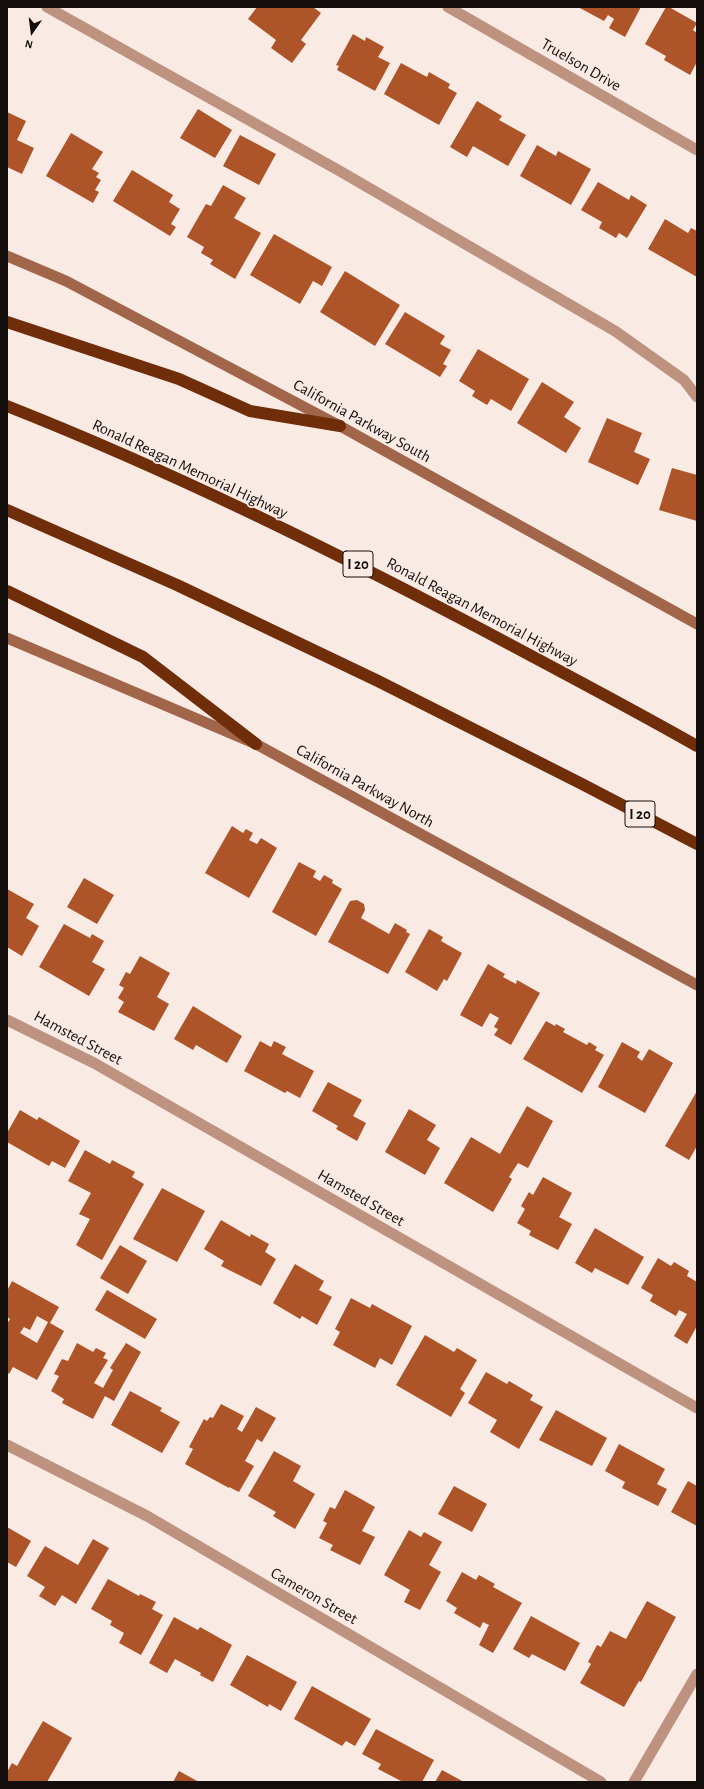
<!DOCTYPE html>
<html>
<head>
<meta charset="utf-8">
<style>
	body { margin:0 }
	#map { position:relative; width:704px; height:1789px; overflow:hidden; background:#faeae4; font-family:"Alegreya Sans",sans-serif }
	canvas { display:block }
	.frame { position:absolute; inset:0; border:8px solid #140f0d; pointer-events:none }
	.north { position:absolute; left:12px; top:12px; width:40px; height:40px; -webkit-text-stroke:3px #faeae4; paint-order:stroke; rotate:194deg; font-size:11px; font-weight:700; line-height:16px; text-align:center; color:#140f0d }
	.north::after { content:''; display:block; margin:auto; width:14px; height:18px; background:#140f0d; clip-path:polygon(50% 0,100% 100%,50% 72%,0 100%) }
</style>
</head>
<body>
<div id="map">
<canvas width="704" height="1789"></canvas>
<div class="frame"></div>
<div class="north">N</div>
</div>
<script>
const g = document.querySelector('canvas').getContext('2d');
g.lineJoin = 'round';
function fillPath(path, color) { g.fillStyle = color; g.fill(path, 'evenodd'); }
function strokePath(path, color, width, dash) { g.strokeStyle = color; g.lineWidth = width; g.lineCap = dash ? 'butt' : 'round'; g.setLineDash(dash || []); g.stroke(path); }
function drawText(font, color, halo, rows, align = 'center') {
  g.font = font + ' "Alegreya Sans",sans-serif'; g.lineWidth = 3.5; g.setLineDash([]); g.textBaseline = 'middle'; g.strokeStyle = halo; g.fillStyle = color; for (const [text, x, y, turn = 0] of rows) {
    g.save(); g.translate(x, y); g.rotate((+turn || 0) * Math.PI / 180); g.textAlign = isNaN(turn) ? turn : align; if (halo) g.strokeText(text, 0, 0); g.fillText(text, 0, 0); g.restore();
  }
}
const building = new Path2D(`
	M257,7H313L321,13L301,40L306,44L292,63L271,48L276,40L248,19Z
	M578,7H641L625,37L609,28L614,19L608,15L604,21Z
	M666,7H669L697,23L693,30L697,33V62L690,75L664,60L666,56L645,44Z
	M353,34L365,41L366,37L384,47L378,57L390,63L375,91L337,70L339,66L336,65Z
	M401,63L427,77L429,72L450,84L448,88L457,93L439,125L384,94Z
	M477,101L502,116L499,120L526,135L508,166L473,146L467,157L450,147Z
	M198,109L232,130L215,158L180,138Z
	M7,112L26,121L17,140L34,148L22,174L7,167Z
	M71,133L103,152L92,169L99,173L96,177L101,180L95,190L99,192L93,203L46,176Z
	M240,135L276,154L259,185L223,166Z
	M537,145L556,156L558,151L591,169L571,205L520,176Z
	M132,170L173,195L169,202L180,209L171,224L176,227L170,236L113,201Z
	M598,182L629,200L631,195L647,205L627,238L619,233L616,238L599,228L602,222L581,210Z
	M223,185L246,198L234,218L261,233L235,279L210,264L213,260L201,253L204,247L187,237L206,204L211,206Z
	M665,219L688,233L691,228L697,231V277L648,249Z
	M274,234L332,267L322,286L313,281L300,304L250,275Z
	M345,271L400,305L375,346L320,312Z
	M405,312L445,336L440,344L451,350L443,364L447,366L440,377L385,344Z
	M478,349L529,379L511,411L491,399L487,405L472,396L475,391L459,381Z
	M542,382L574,402L564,417L581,428L566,453L517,423Z
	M607,418L642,433L634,452L650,459L638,485L588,462Z
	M672,468L697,475V521L659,510Z
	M232,826L243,833L246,829L253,833L249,840L257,844L261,838L277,848L249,898L205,873Z
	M299,862L316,871L313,877L320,881L324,875L333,880L332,883L342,889L316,936L272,912Z
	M84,878L114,895L97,924L67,907Z
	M7,889L34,904L26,918L39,926L22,956L7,947Z
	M357,900L364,904L365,910L361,918L389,934L395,923L407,930L406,932L410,934L388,974L328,942L350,901Z
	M64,924L90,938L92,934L104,941L92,962L105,969L89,996L39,967Z
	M429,929L443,937L441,941L462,953L447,981L444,979L437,991L405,972Z
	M140,956L170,973L157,997L169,1004L154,1031L118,1012L124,1002L118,998L124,988L119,985L126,972L130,974Z
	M488,964L505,974L503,977L516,984L517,980L540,993L511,1045L494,1035L498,1029L494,1027L499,1018L490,1013L482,1027L460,1015Z
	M193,1006L242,1036L227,1063L196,1045L193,1050L174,1039Z
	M546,1021L555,1026L556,1024L565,1029L563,1032L587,1045L589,1042L597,1047L595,1050L604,1055L582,1093L523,1059Z
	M260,1041L271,1047L274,1041L286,1047L282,1054L314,1071L300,1098L287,1091L285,1093L244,1071Z
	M622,1042L640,1052L637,1057L642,1061L649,1049L673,1063L645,1113L598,1087Z
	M328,1082L362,1100L353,1116L366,1123L357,1141L336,1129L338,1126L312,1111Z
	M697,1091V1146L689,1160L665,1146Z
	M527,1106L553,1121L528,1168L518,1163L509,1177L512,1179L493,1212L444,1183L471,1137L500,1154Z
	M409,1109L436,1125L427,1140L440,1148L425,1175L385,1152Z
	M20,1110L37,1120L39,1117L80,1141L65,1168L52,1161L49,1166L7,1142V1133Z
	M85,1150L110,1164L112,1160L135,1172L132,1177L144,1184L102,1260L76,1245L90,1219L79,1214L91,1193L68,1181Z
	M543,1177L572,1193L559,1217L572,1224L558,1250L529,1235L531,1231L517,1223L525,1209L521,1206L529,1192L533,1195Z
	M162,1188L205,1211L177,1262L133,1239Z
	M221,1220L250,1237L251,1234L269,1244L265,1252L276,1259L261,1286L221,1266L224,1261L204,1249Z
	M595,1228L644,1257L628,1285L595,1268L592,1273L575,1263Z
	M120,1245L147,1261L128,1294L100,1278Z
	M658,1258L671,1266L674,1262L689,1271L687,1276L697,1282V1326L687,1344L674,1336L687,1314L679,1310L676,1316L650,1301L653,1295L641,1288Z
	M295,1264L324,1281L319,1290L332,1297L317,1325L302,1316L300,1319L273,1303Z
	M12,1281L59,1307L50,1323L64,1331L37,1380L13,1367L9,1374L7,1372V1324L10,1319L7,1317V1291ZM37,1316L48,1322L37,1343L20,1333L24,1327L30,1330Z
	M107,1290L157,1319L145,1339L95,1310Z
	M351,1298L370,1308L372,1304L412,1326L392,1365L380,1358L375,1368L333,1345L340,1332L335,1329Z
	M425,1335L454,1352L457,1348L477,1360L460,1389L465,1393L451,1417L396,1385Z
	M77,1343L93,1352L96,1348L106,1353L103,1358L108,1360L94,1383L103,1388L113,1370L110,1368L126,1343L141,1352L114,1401L105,1396L93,1419L62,1403L64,1399L51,1391L59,1376L54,1374L62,1359L68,1361Z
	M486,1372L507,1384L509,1381L533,1395L530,1400L543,1407L519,1449L490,1432L497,1420L468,1403Z
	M130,1391L162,1408L160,1411L180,1422L162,1453L111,1425Z
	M221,1404L244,1416L237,1429L242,1432L256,1407L276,1418L262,1442L257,1439L245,1461L254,1466L239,1492L229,1487V1488L185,1464L193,1449L189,1447L204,1419L207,1421L210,1417L213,1418Z
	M556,1410L607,1438L592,1466L539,1440Z
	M619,1444L665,1469L657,1484L667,1489L658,1506L622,1488L625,1482L605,1471Z
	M274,1451L301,1466L293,1481L315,1494L295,1529L273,1516L276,1512L248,1496Z
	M688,1481L697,1486V1526L671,1512Z
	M454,1486L487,1504L472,1532L438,1514Z
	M345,1490L375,1507L362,1531L375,1537L360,1565L330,1550L333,1545L319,1538L327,1523L323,1521L330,1507L335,1509Z
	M7,1527L31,1541L16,1567L7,1562Z
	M409,1530L421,1537L424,1532L442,1542L429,1565L441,1572L420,1610L404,1602L410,1590L384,1575Z
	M93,1539L109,1548L76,1604L62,1595L55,1606L39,1596L45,1587L27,1576L45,1546L78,1565Z
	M462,1572L476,1580L479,1575L495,1584L493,1587L522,1603L493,1653L479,1645L489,1625L483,1622L480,1628L454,1613L457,1608L446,1601Z
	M108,1579L139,1596L140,1594L156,1602L152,1609L163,1615L141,1655L119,1643L124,1633L110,1625L112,1621L91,1609Z
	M647,1601L676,1617L641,1682L639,1681L624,1707L580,1683L591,1664L588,1662L597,1645L601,1647L610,1631L626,1639Z
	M531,1616L580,1643L565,1671L532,1654L529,1658L513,1649Z
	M174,1617L198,1630L200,1627L232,1645L213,1682L200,1675L201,1673L175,1659L167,1673L149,1663Z
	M247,1655L297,1682L281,1711L269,1704L268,1707L230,1685Z
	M312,1686L371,1719L355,1746L346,1741L342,1746L294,1719Z
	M43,1721L72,1738L47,1782H7V1772L12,1763L17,1766Z
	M376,1729L434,1760L422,1782H403L378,1769L381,1764L362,1754Z
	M442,1770L464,1782H435Z
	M179,1771L199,1782H173Z`);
const service = new Path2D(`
	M47,7L338,170L615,331L684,380L697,397`);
const minor = new Path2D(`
	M448,7L697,150
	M7,1020L94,1063L697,1408
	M7,1445L147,1516L601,1782
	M634,1782L697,1674`);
const secondary = new Path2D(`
	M7,256L66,281L340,426L697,624
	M7,638L256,744L697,985`);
const motorway = new Path2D(`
	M7,322L179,379L250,411L340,426
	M7,406C169,470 325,547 479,628C552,667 625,705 697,746
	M7,510L177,585L378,681L582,784L697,844
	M7,591L143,657L256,744`);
const shields = [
	[358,564,30],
	[640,814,30]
];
const shieldNames = [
	["I 20",358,564],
	["I 20",640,814]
];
const streetNames = [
	["Truelson Drive",581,65,30],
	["California Parkway South",362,421,29],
	["Ronald Reagan Memorial Highway",190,469,25],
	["Ronald Reagan Memorial Highway",482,612,28],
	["California Parkway North",365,786,29],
	["Hamsted Street",78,1038,28],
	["Hamsted Street",361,1198,30],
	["Cameron Street",314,1596,30]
];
fillPath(building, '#ad5429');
strokePath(service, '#bd927f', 11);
strokePath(minor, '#bd927f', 11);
strokePath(secondary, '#a1654a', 11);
strokePath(motorway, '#6f2d09', 12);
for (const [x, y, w] of shields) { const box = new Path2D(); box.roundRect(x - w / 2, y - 13, w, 26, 3); g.fillStyle = '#faeae4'; g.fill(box); strokePath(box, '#140f0d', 1); }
drawText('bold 15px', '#140f0d', null, shieldNames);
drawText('16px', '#140f0d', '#faeae4', streetNames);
</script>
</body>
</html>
